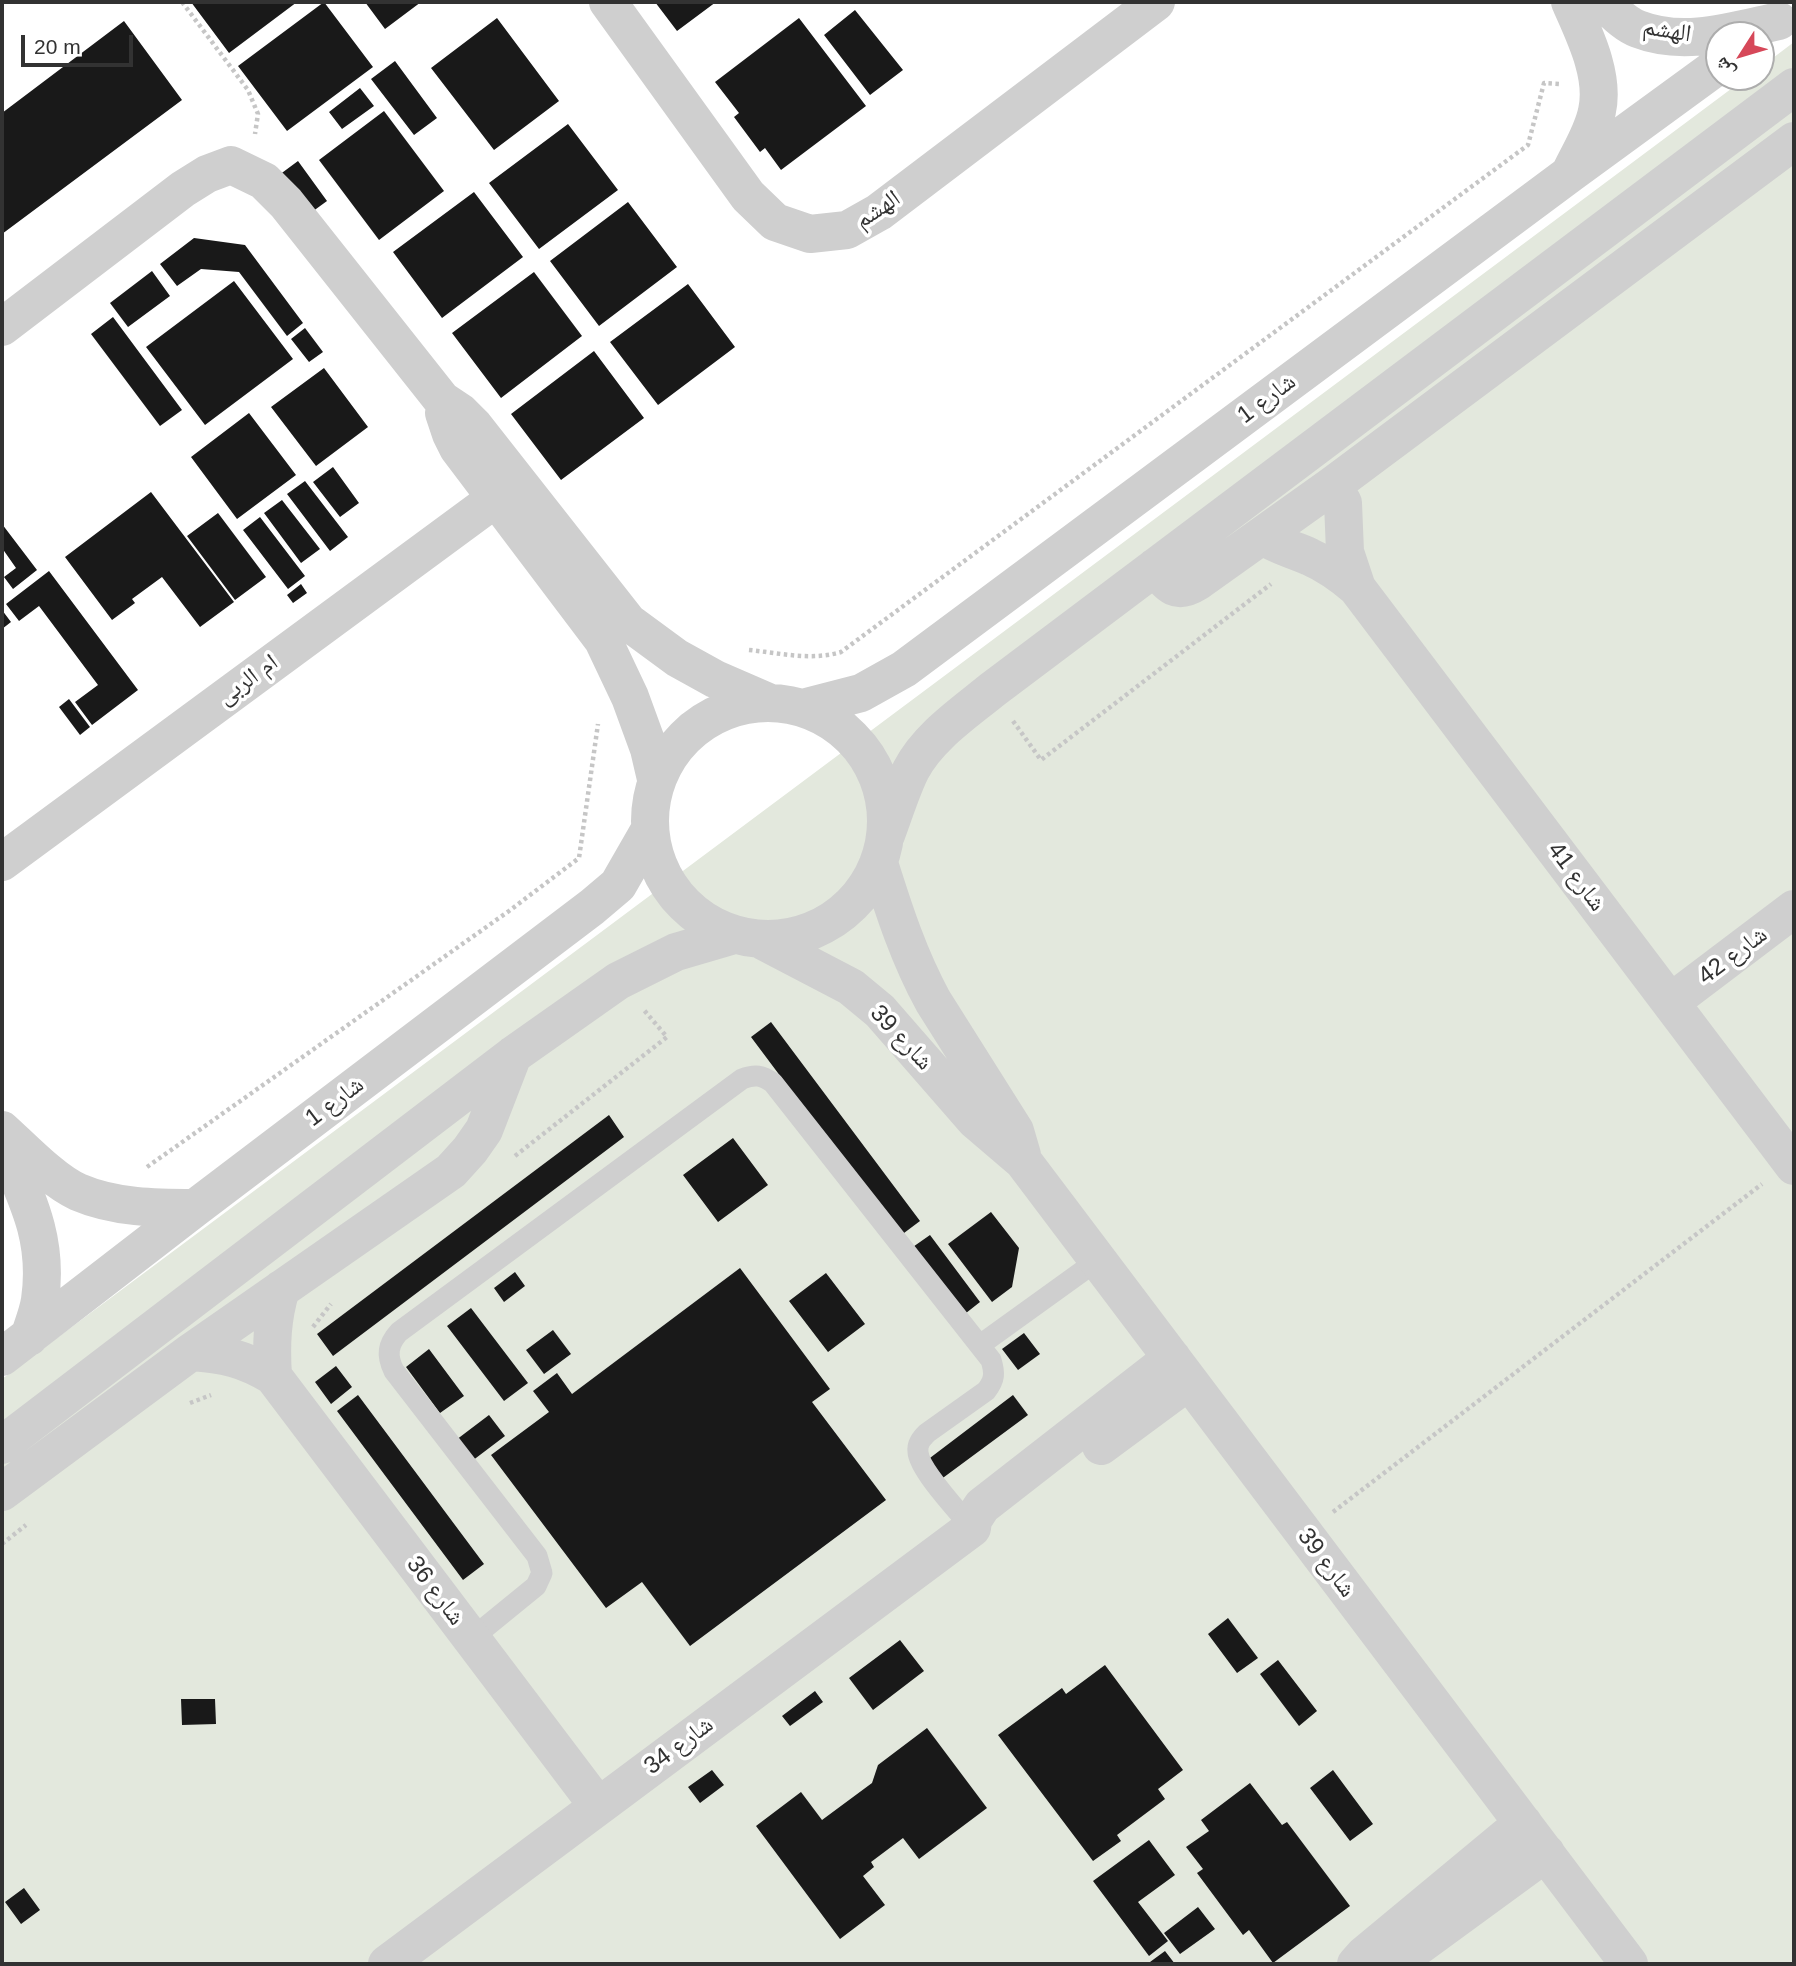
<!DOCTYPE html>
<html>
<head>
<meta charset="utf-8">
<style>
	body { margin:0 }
	#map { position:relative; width:1796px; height:1966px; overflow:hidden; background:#fff; font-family:Helvetica,"Noto Naskh Arabic",sans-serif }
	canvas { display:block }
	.frame { position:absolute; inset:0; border:4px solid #323232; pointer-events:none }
	.north { position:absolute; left:1705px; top:21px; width:70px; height:70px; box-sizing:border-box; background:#fff; border:2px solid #adadad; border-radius:50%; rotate:233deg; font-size:19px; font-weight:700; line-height:28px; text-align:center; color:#323232 }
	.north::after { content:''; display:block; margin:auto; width:24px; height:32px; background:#d64859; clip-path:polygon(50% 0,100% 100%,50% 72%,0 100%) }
	.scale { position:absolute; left:21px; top:35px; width:112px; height:32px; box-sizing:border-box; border:4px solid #323232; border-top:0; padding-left:9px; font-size:21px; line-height:24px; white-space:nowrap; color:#323232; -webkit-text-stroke:5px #fff; paint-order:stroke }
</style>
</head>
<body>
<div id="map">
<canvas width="1796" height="1966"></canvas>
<div class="frame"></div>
<div class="north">ش</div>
<div class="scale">20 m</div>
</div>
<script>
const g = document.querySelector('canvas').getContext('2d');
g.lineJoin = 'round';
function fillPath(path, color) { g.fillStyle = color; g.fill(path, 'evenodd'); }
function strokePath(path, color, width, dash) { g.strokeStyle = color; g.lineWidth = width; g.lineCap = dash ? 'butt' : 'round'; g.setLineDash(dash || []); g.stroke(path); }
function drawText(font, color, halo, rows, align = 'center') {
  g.font = font + ' Helvetica,"Noto Naskh Arabic",sans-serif'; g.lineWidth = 7; g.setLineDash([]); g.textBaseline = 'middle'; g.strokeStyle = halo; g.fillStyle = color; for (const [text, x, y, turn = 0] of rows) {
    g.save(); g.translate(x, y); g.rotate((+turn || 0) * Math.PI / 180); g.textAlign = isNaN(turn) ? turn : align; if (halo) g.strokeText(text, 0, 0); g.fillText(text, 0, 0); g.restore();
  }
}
const green = new Path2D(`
	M1794,42V1964H2V1379L1747,77H1761V67Z`);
const building = new Path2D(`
	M191,2H297L229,53Z
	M324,2L373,67L287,131L238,66Z
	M365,2H421L385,29Z
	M655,2H716L677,31Z
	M855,10L903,70L870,95L824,35Z
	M497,18L559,101L494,150L431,68Z
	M799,18L866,106L781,170L765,148L760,152L734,117L739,113L715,82Z
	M124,21L182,100L2,234V113Z
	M395,61L437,118L414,135L371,79Z
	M360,88L374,106L342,129L329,112Z
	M384,111L444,191L379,240L319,160Z
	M568,124L618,190L539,249L489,183Z
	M298,161L327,201L305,217L275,178Z
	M474,192L523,257L442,318L393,252Z
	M628,202L677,267L599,326L550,261Z
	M194,238L245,245L303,323L287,336L239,272L201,269L177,286L160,264Z
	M152,271L170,296L128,327L110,303Z
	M534,272L582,336L501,398L452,333Z
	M234,281L293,359L205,425L146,347Z
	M688,284L735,347L658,405L610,342Z
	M113,317L182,410L160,426L91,334Z
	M305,328L323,352L309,362L291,339Z
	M594,351L644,418L561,480L511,414Z
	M324,368L368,427L316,466L271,407Z
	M249,413L296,475L237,519L191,457Z
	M333,467L359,503L340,517L313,482Z
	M305,481L348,537L330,551L287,494Z
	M151,492L234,602L200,627L162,577L132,599L135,603L112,620L65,557Z
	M282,500L320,549L301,563L264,513Z
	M218,513L266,577L235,600L187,536Z
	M260,517L305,576L288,589L243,530Z
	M2,524L37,570L13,589L4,577L16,568L2,548Z
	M49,571L138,690L92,725L75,702L98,685L39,606L19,621L6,604Z
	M301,584L307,593L293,603L287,595Z
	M2,610L11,622L2,629Z
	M69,699L90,727L80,735L59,707Z
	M771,1022L920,1221L900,1236L751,1037Z
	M609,1115L624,1137L333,1356L317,1334Z
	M733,1138L768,1185L718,1222L683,1175Z
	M991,1212L1019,1248L1012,1287L992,1302L948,1244Z
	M930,1235L980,1302L961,1317L910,1249Z
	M740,1268L830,1389L812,1402L886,1500L690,1646L642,1582L606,1608L491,1455L549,1412L533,1391L557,1373L572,1394Z
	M515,1272L525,1286L504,1302L494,1288Z
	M826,1273L865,1324L828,1352L789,1301Z
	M471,1308L528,1383L504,1401L447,1326Z
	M553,1330L571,1354L544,1374L526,1350Z
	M1024,1333L1040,1354L1018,1370L1002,1349Z
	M429,1349L464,1396L440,1413L406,1367Z
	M336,1366L352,1387L331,1404L315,1382Z
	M358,1395L484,1564L463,1580L337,1411Z
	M1013,1395L1028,1415L936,1483L922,1464Z
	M489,1415L505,1436L472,1461L456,1440Z
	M1228,1618L1258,1658L1237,1673L1208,1634Z
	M900,1640L924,1671L873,1710L849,1678Z
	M1278,1660L1317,1711L1299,1726L1260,1674Z
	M1105,1665L1183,1770L1158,1789L1165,1799L1117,1835L1121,1841L1093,1861L998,1735L1062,1688L1066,1694Z
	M815,1691L823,1702L790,1726L782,1716Z
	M181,1699H215L216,1724L182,1725Z
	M927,1728L987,1808L919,1859L903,1838L871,1862L874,1867L863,1876L885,1905L840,1939L756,1826L801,1792L822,1820L872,1783L878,1765Z
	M712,1770L724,1785L700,1803L688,1787Z
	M1333,1770L1373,1824L1350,1841L1310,1788Z
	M1250,1783L1282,1825L1287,1822L1350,1906L1273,1963L1249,1930L1243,1935L1197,1873L1203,1869L1186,1847L1209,1831L1201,1820Z
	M1149,1840L1175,1875L1138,1902L1168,1941L1149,1956L1093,1881Z
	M24,1888L40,1910L21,1924L5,1902Z
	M1198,1907L1215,1929L1180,1954L1164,1933Z
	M1165,1951L1175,1964H1152L1150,1962Z`);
const path = new Path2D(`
	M182,2L248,90L258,114L255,134
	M749,650C780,653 811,661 841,652L1528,145L1544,83L1560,84
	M1013,721L1041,760L1271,584
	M515,1156L667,1037L643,1009
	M147,1167L509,911L579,858L598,724
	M313,1327L331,1304
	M190,1403L211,1395
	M1333,1512L1762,1184
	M2,1544L26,1525`);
const service = new Path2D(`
	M980,1345L1098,1260
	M471,1639L536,1586L542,1573L537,1556L394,1371C386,1355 388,1344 399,1332L742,1079C755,1074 762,1075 773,1083L991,1360C995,1373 995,1380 986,1391L927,1433C921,1439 917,1444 918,1452C919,1470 959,1512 972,1528`);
const minor = new Path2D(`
	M608,2L748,196L775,222L810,234L847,230L879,212L1156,2
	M1570,2C1584,34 1605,75 1597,111C1593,132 1580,152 1571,171
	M1604,2C1613,12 1625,24 1638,29C1684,47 1733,31 1779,21
	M2,327L183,189L207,174L231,165L264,181L286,203L442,400L460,412L474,426L628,622L677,658L715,679L768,702
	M444,413L451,434L458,448L603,640L630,697L649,749L656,779
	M1333,485L1343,503L1345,552L1357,588
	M1263,536C1278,547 1294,549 1310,557C1328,565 1342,575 1357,588L1794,1166
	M1155,567C1168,584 1175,596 1197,582L1333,485L1794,141
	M650 821a118 118 0 1 1 236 0a118 118 0 1 1-236 0Z
	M803,708L861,693L904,669L1571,173L1719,65
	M886,835C894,814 901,790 911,770C928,737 964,713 992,690L1794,87
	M2,862L495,499
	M879,863C894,911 909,957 933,1001L1015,1131L1022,1155
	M761,940L851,987L880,1011L975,1120L1023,1161L1629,1964
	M1671,1002L1794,909
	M2,1130C22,1148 53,1181 78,1192C115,1208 156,1208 195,1208
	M2,1141C26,1197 49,1237 40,1300C38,1313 33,1325 29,1337
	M191,1352C224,1354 245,1359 273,1376L598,1806
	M2,1357L195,1208L592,907L618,885L649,831
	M273,1376C271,1345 272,1318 281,1289
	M2,1445L513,1055L618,981L676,952L734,935
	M1101,1446L1189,1381
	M2,1492L191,1352L451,1171L470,1150L484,1130L513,1055
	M387,1964L972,1528L973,1520L982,1506L1172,1358
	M1356,1964L1364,1955L1523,1823
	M1394,1964L1546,1853`);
const streetNames = [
	["الهشم",1667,31,9],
	["الهشم",878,210,-34],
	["شارع 1",1267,399,-37],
	["ام الربى",248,680,-36],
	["شارع 41",1576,877,53],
	["شارع 42",1733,956,-37],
	["شارع 39",901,1038,47],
	["شارع 1",335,1102,-37],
	["شارع 39",1326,1563,53],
	["شارع 36",435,1591,53],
	["شارع 34",679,1746,-37]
];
fillPath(green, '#e3e8dd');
fillPath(building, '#191919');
strokePath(path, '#c6c6c6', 4.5, [3.5, 3.5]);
strokePath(service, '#cfcfcf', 21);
strokePath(minor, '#cfcfcf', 38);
drawText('24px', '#323232', '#fff', streetNames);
</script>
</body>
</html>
